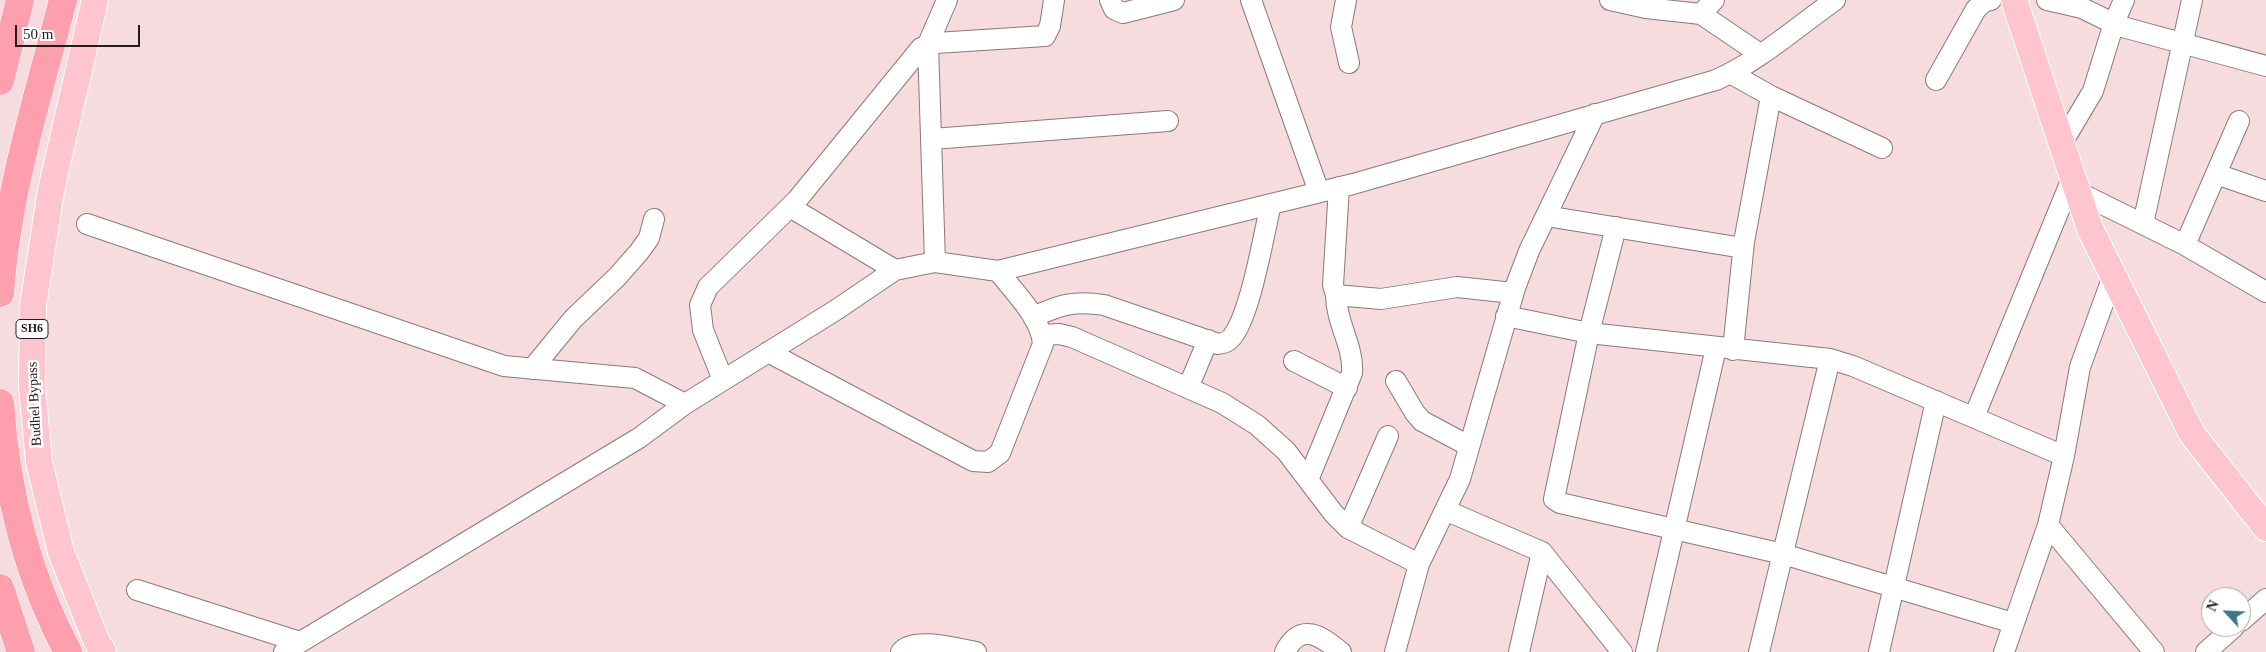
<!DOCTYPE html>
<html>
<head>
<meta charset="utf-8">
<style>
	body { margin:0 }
	#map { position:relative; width:2266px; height:652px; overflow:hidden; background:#f6dcdf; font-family:"Times New Roman",serif }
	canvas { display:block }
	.north { position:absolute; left:2201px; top:587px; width:50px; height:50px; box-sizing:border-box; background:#fff; border:1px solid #a8a4a5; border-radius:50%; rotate:295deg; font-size:14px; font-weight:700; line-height:20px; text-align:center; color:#251b1d }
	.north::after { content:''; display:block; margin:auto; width:18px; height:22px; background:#37788b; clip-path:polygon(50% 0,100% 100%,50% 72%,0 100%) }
	.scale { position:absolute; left:15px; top:25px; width:125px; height:22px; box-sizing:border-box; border:2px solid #251b1d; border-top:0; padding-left:6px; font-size:15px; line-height:18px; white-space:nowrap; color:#251b1d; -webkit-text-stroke:4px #fff; paint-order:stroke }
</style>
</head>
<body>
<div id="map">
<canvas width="2266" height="652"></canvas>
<div class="north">N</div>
<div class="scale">50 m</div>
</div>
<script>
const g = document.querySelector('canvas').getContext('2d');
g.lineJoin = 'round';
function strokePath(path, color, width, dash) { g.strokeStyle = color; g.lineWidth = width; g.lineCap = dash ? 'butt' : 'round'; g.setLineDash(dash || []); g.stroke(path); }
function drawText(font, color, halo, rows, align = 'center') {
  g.font = font + ' "Times New Roman",serif'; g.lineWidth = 5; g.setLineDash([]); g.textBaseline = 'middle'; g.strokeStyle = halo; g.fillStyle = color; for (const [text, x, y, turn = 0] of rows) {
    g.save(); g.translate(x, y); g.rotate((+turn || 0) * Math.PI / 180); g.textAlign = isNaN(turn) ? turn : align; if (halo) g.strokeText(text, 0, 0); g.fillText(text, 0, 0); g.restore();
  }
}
const minor = new Path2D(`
	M1110,0L1114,9L1123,13L1174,0
	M1251,0L1319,192
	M1346,0L1341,27L1349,63
	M1610,0L1646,8L1701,14L1760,54
	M2047,0L2082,8L2119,26L2266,66
	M1701,14L1714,0
	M1730,73L1771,96L1882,148
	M1936,80L1976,9L1984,2L1991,0
	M932,139L1168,121
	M2062,143L2093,91L2114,23L2124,0
	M2216,174L2266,191
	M1339,187L1333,285L1336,295L1381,299L1457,287L1513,293
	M2078,192L2185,245L2266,292
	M790,207L895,270
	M1546,216L1743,248
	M87,224L504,366L635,378L685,404
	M2143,224L2192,0
	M1616,227L1589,333L1554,499L1560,503L1783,554L2013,623
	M2185,245L2239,121
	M935,262L928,44L947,0
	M1506,316L1589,333L1830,359L1853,366L2064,456
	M1033,317C1060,305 1074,300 1104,305L1218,344C1224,343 1228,342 1232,337C1251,313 1263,237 1271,204
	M1043,335L1059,334L1072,337L1222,403L1257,425L1286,451L1334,514L1348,528L1419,564
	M1733,350L1744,242L1771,96
	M768,352L973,461L988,462L1000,453L1043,344C1041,317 1014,292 998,271
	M1294,361L1347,388
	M532,369L573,319L617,277L639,252L649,238L654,219
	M723,380L703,330L700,305L708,287L797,200L921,48L936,43L1045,36L1050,26L1054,0
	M1396,381L1415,413L1422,421L1469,446
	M1188,388L1208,340
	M1974,417L2073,176
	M1308,480L1352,373C1354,346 1336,323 1336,295
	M1445,510L1542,552L1622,652
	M2048,525L2154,652
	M1348,528L1388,436
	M137,590L300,642
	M2241,621L2266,599
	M284,652L639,438L685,404L836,310L895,270L935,262L998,271L1353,184L1716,80C1759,61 1797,27 1835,0
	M901,652C913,636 958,649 976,652
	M1285,652C1301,621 1321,636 1341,652
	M1395,652L1419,564L1460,479L1515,288L1529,251L1595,114
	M1519,652L1542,552
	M1646,652L1716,348
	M1759,652L1830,359
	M1879,652L1936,401
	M2004,652L2048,525L2064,456L2080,367L2113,276
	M2206,652L2234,627`);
const major = new Path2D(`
	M95,0L51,190L33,306L32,386L39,462L61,552L96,640L103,652
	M2014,0L2090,229L2192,434L2266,528`);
const highway = new Path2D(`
	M0,81L20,0
	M0,293C7,193 38,96 63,0
	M0,403C6,489 27,576 68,652
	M0,588L21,652`);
const shields = [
	[32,329,32]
];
const shieldNames = [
	["SH6",32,329]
];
const streetNames = [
	["Budhel Bypass",35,404,-93]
];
strokePath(minor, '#8e777a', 22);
strokePath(major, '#fff', 28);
strokePath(highway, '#fff', 29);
strokePath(minor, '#fff', 20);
strokePath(major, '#fec5ce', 26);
strokePath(highway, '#fe9fae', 28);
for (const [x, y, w] of shields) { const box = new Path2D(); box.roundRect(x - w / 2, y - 9.5, w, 19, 4); g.fillStyle = '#fff'; g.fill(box); strokePath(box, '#251b1d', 1); }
drawText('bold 12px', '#251b1d', null, shieldNames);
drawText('14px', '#251b1d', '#fff', streetNames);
</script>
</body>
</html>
